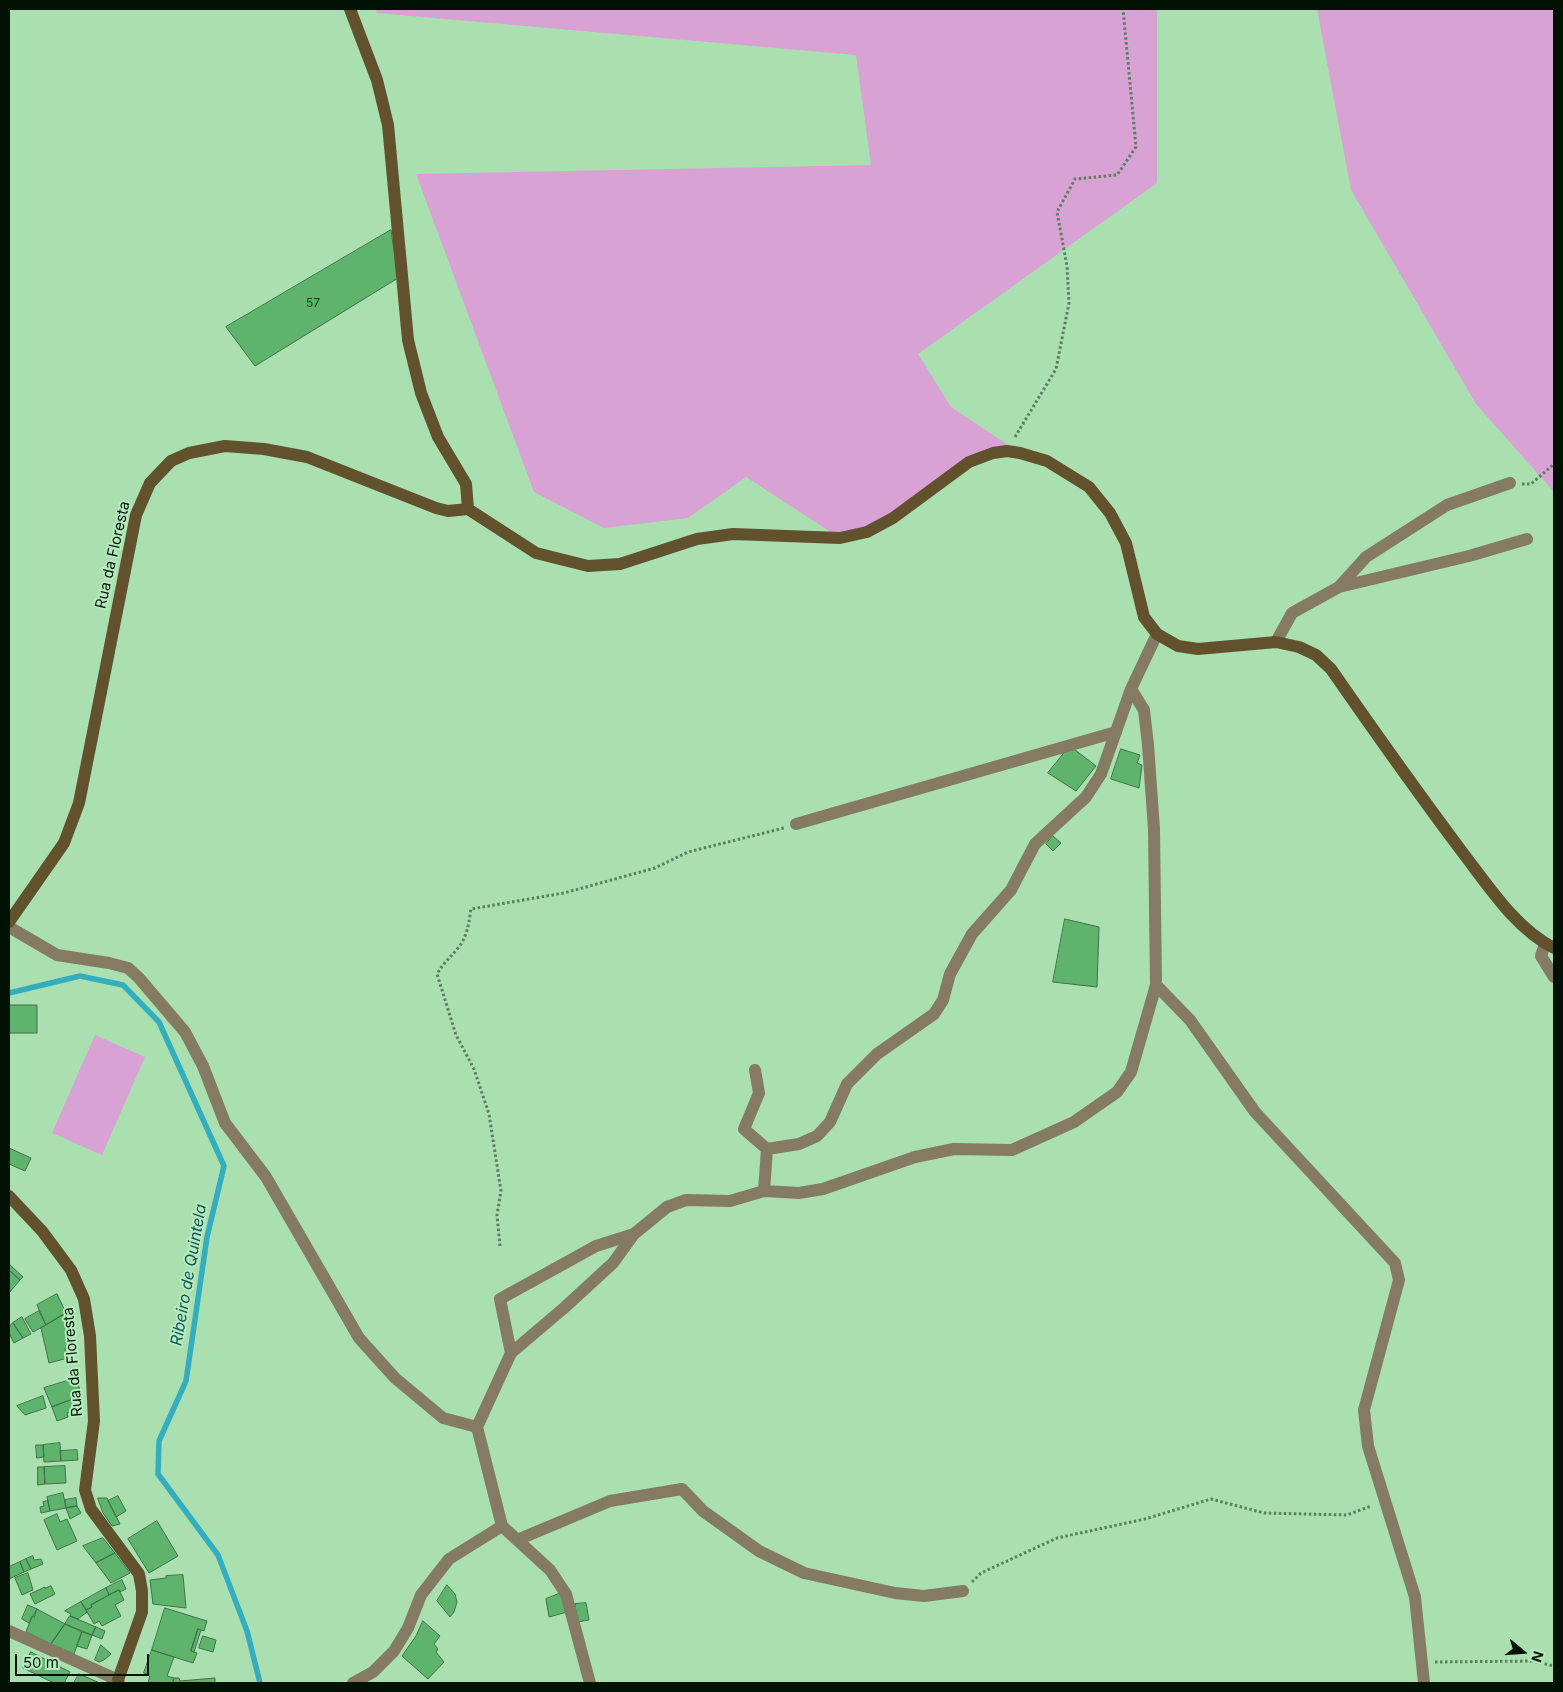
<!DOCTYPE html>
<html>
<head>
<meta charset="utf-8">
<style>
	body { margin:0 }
	#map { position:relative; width:1563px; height:1692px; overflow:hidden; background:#aadfb0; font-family:Inter,sans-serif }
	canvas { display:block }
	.frame { position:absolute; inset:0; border:10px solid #011204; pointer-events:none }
	.north { position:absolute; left:1498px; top:1627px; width:50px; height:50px; -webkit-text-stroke:4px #b6ecbd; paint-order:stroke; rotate:108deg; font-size:14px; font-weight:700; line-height:20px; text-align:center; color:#011204 }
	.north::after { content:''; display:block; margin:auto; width:18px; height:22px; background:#011204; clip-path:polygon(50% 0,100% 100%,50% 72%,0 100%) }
	.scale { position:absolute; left:15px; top:1654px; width:134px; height:22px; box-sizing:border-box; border:2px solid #011204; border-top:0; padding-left:6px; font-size:15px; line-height:18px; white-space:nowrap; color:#011204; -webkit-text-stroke:4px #b6ecbd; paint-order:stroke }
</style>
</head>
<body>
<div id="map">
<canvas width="1563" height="1692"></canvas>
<div class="frame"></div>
<div class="north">N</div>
<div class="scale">50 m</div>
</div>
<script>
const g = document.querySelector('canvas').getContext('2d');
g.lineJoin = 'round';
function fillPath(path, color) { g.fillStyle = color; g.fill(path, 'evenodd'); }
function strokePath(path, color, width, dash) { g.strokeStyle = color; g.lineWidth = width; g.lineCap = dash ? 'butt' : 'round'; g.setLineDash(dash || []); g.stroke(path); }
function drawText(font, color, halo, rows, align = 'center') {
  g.font = font + ' Inter,sans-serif'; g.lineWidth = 4; g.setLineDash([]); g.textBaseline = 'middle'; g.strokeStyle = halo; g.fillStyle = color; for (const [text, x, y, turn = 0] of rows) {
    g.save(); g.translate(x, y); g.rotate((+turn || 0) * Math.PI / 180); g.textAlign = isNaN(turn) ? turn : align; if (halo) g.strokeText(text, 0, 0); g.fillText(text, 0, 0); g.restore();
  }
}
const green = new Path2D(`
	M375,9H1157V183L918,354L951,407L1020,453H993L893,518L840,538L746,477L688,518L604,528L534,492L416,174L871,165L856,55L377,13Z
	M1317,9H1554V492L1476,404L1351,190Z
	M95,1035L145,1057L102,1155L52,1133Z`);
const stream = new Path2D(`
	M9,993L80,976L123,985L159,1022L224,1166L207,1237L186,1381L159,1441L158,1474L218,1555L247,1631L260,1683`);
const building = new Path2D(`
	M391,230L398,278L255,366L226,327Z
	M1070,746L1096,766L1076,791L1048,773Z
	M1121,749L1140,755L1137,763L1142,765L1139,788L1111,779Z
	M1053,836L1061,843L1053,851L1046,844Z
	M1065,919L1099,927L1097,987L1053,982Z
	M9,1005H37V1033H9Z
	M9,1148L31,1158L25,1171L9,1164Z
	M9,1264L23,1277L20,1280L9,1270Z
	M9,1270L20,1280L9,1293Z
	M57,1294L66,1313L46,1325L37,1305Z
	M39,1311L46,1325L33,1332L25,1319Z
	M66,1313L75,1346L65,1348L68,1358L49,1363L41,1328Z
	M22,1317L31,1334L23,1338L13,1323Z
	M13,1323L23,1338L14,1343L9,1333V1327Z
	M77,1378L81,1396L52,1407L44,1388Z
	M43,1396L46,1408L25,1415L17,1406Z
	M71,1400L75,1411L67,1413L68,1417L57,1421L52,1407Z
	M60,1443L61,1461L44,1462L43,1445Z
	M36,1445H43L44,1457L37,1458Z
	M77,1450L78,1460L61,1461L60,1451Z
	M65,1466L66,1483L45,1484L44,1467Z
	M38,1467H44L45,1484L38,1485Z
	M63,1493L66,1508L50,1511L47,1497Z
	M118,1496L126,1511L116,1517L108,1501Z
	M76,1498L77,1506L66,1508L65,1500Z
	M98,1498H107L120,1524L112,1526L103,1513Z
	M48,1501L50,1511L41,1513L40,1507L44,1506L43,1502Z
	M77,1506L81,1513L70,1519L66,1508Z
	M57,1514L60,1522L67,1519L77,1541L57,1550L44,1520Z
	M157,1521L178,1556L149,1573L128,1539Z
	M103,1538L115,1553L96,1563L83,1546Z
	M115,1553L130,1573L111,1583L96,1563Z
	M33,1556L34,1560L41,1559L43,1564L31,1569L26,1559Z
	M26,1559L31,1569L24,1572L20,1562Z
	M20,1562L24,1572L9,1579V1567Z
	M28,1573L33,1590L22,1595L15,1578Z
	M183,1575L186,1608L153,1604L150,1580L166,1578V1576Z
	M122,1580L126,1589L120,1592L119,1590L109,1595L106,1588Z
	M447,1585L455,1594L457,1602L454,1612L450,1617L437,1601Z
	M51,1586L55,1594L35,1604L30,1594L45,1587V1588Z
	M106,1588L109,1595L91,1605L92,1607L86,1610L81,1602Z
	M119,1590L124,1600L115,1605L121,1616L102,1626L99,1621L94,1624L86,1610L92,1607L91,1605Z
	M561,1593L567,1612L549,1617L546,1599Z
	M81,1602L87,1612L78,1619L70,1616L71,1614L65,1611Z
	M586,1603L589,1620L577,1622L575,1604Z
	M28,1605L37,1609L29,1623L22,1619Z
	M165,1608L207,1621L204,1631L198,1629L191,1651L197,1653L193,1663L152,1650Z
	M37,1609L65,1624L51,1644L26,1632L32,1616L34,1617Z
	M70,1616L96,1627L92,1635L65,1624Z
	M423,1621L440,1636L434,1644L438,1649L436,1652L444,1662L428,1679L402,1656L416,1636Z
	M65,1624L82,1632L74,1654L51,1644Z
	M96,1627L105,1631L102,1639L92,1635Z
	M198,1629L201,1630L194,1652L191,1651Z
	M82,1632L92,1635L87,1649L77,1646Z
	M203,1636L216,1640L213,1652L199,1648Z
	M101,1645L111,1654L104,1660L99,1662L95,1660Z
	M152,1650L174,1657L167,1676L174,1678L173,1683H148L150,1675L144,1673Z
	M31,1652L70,1672L64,1683H54L23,1668Z
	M79,1674L100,1683H74Z
	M174,1678H179L180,1681L215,1678V1683H173Z`);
const path = new Path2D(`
	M1015,437L1056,369L1069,303L1067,266L1057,212L1075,179L1117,175L1136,147L1123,9
	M1522,484H1531L1554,464
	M500,1246L497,1215L501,1191L489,1114L474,1069L456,1035L437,974C444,962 450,958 458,948C467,938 469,922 471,909L564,893L655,868L688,852L784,828
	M972,1582L981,1573L1057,1538L1145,1519L1211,1499L1264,1513L1347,1515L1371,1506
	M1435,1662L1533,1661L1554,1666`);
const street = new Path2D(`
	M1339,587L1469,556L1527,539
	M1276,642L1292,613L1339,587L1366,557L1447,505L1510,483
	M796,824L1116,732
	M9,927L57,955L109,963L128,968L139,978L185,1032L203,1066L225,1123L266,1177L359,1338L395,1378L443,1418L477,1427
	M1545,944L1541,956L1554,977
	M1156,985L1190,1020L1255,1112L1395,1263L1399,1280L1364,1410L1368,1446L1415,1597L1424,1683
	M755,1070L759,1093L744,1129L767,1149
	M764,1191L767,1149L799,1144L817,1136L830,1122L847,1084L877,1054L934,1014L943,1000L950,974L972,934L1011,890L1035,844L1086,797L1101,774L1131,689L1157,634
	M511,1353L500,1299L596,1246L634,1234
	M477,1427L511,1353L564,1308L613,1263L634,1234L667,1207L686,1200L730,1201L764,1191L799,1193L823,1189L915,1157L954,1149L1012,1150L1074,1122L1117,1092L1131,1072L1156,985L1154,829L1148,745L1144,710L1131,689
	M477,1427L502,1526L550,1570L566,1594L590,1683
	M517,1540L610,1501L682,1489L703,1511L759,1551L804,1573L895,1593L924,1596L963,1591
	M9,1631L118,1680L119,1683
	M353,1683L373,1672L394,1651L408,1628L421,1595L449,1559L502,1526`);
const secondary = new Path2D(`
	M350,9L377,80L388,125L408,340L421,393L438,437L466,484L468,509
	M468,509L536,553L588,566L620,564L697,539L733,534L840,538L867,532L893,518L969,462L993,453L1007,451L1020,453L1047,461L1089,487L1110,513L1126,543L1144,617L1157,634L1178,646L1198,649L1276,642L1299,647L1316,655L1331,669C1374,731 1418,793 1463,853C1489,887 1516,929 1554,948
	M9,922L64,843L79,803L136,515L150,483L171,461L189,453L225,446L264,449L307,457L436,508L448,511L468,509
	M9,1196L42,1231L71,1270L84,1299L90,1336L94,1421L85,1490L91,1509L139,1574L142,1591V1612L118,1680`);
const numberNames = [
	["57",313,303]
];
const streetNames = [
	["Rua da Floresta",113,555,-77],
	["Rua da Floresta",73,1362,-95]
];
const waterNames = [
	["Ribeiro de Quintela",189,1275,-80]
];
fillPath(green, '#d8a2d5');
strokePath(stream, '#34aebe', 5.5);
fillPath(building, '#5eb46d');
strokePath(building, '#407148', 1);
strokePath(path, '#5a7e5f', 3, [2.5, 2.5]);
strokePath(street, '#857b62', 12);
strokePath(secondary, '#61522d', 12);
drawText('12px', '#183a1e', null, numberNames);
drawText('15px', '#011204', '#b6ecbd', streetNames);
drawText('italic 16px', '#11555d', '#b6ecbd', waterNames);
</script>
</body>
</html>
